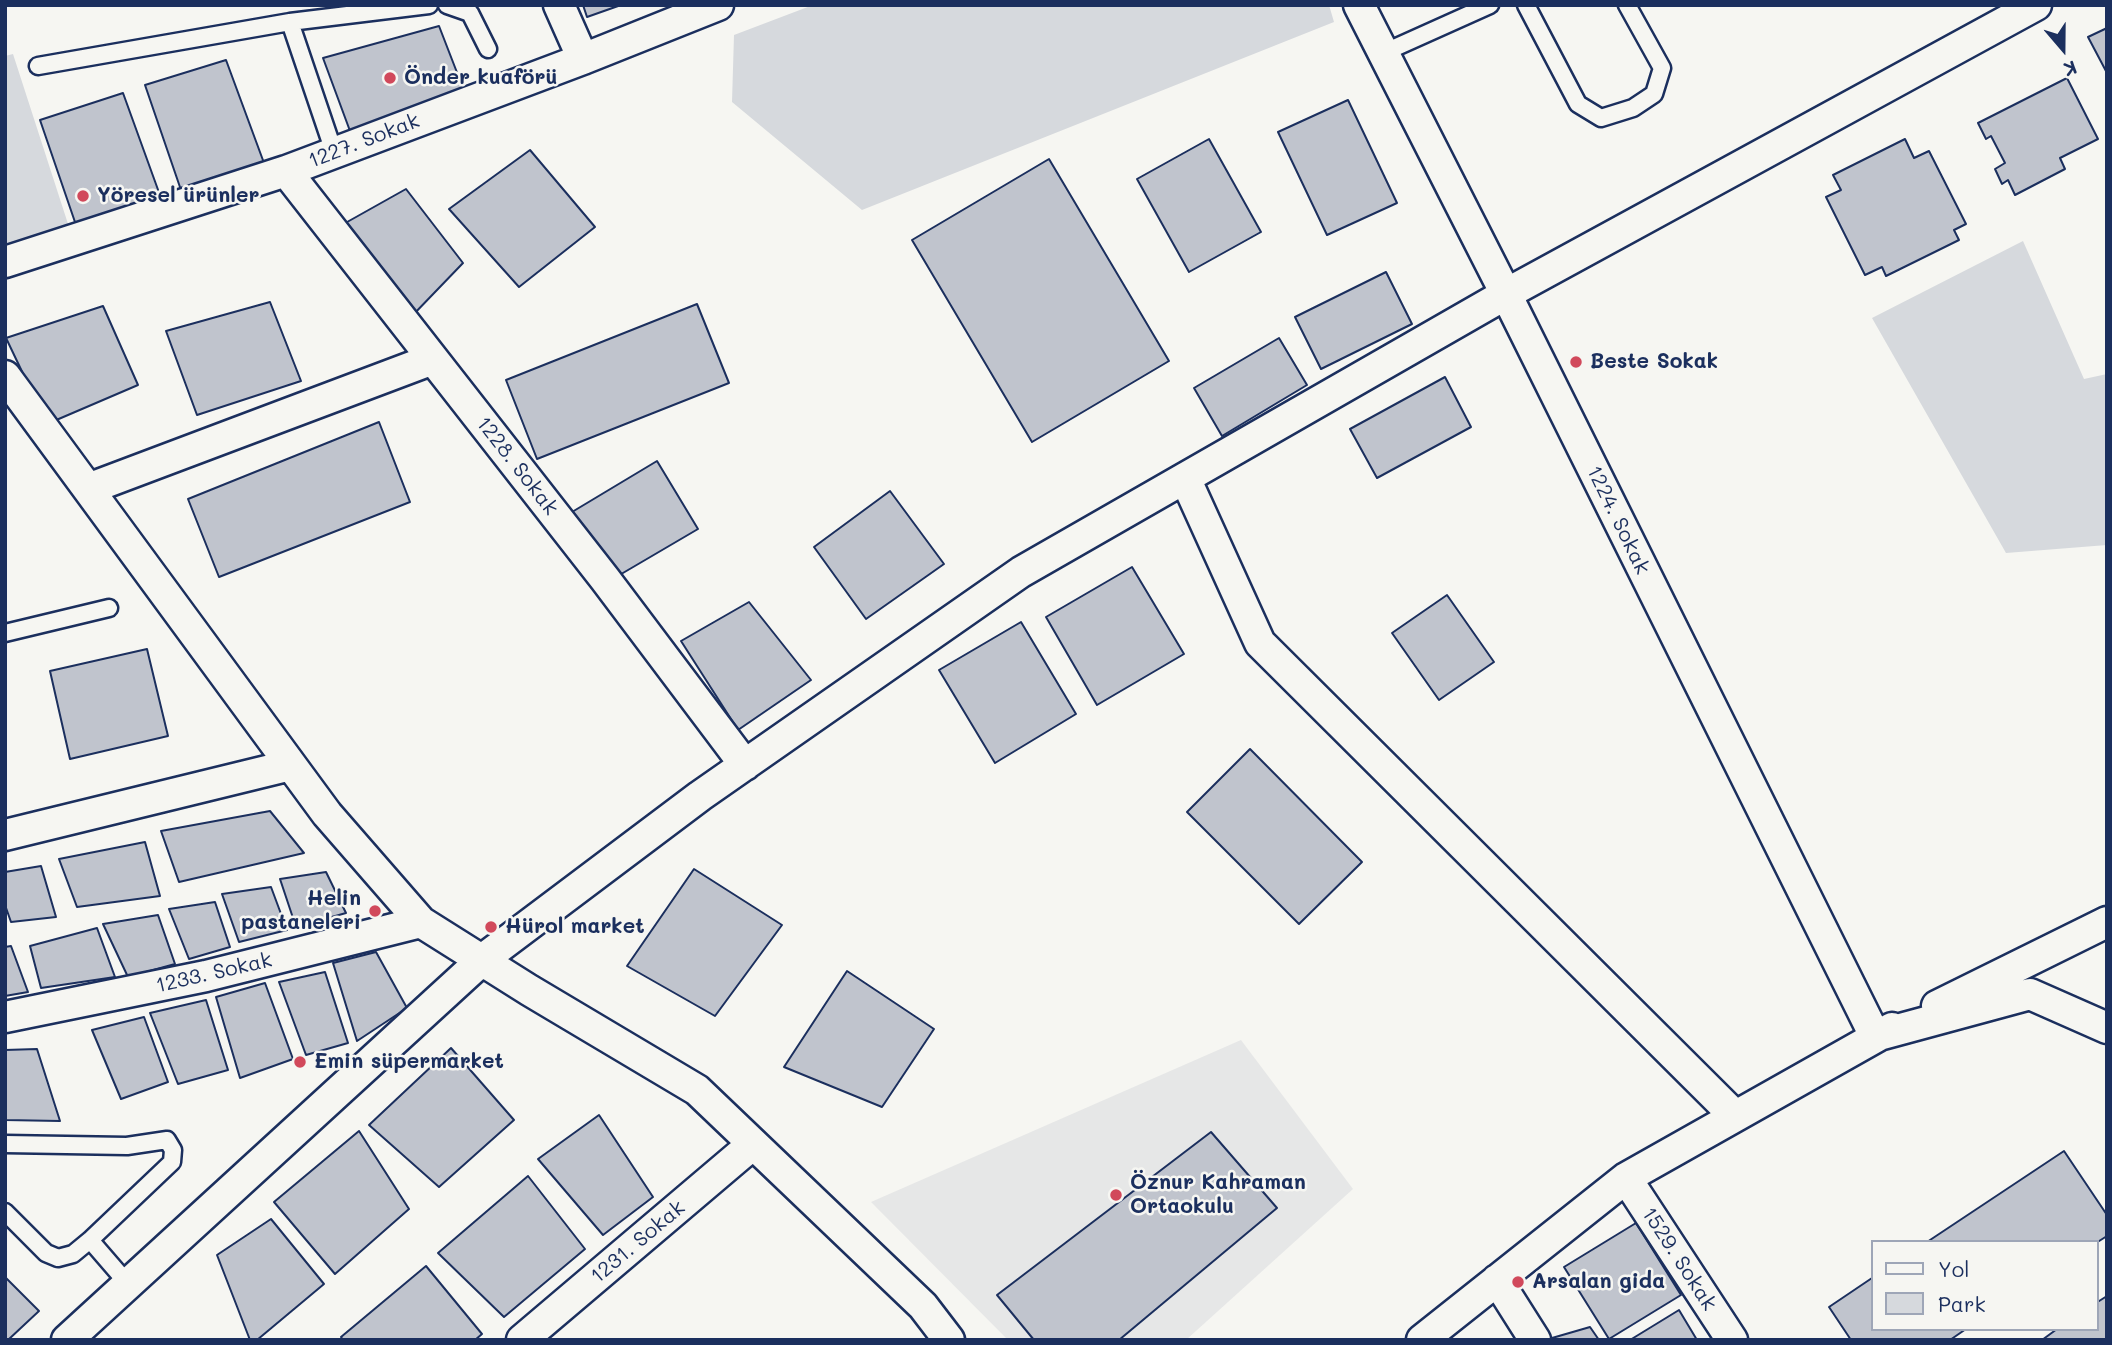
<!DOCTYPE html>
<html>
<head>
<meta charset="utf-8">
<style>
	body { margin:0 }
	#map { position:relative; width:2112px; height:1345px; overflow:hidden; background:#f6f6f2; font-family:Mali,sans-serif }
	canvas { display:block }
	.frame { position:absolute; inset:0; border:7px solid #1b2f5e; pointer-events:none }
	.legend { position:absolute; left:1871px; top:1240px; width:228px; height:91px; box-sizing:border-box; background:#f6f6f2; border:2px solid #9ea6b7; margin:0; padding:9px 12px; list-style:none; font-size:21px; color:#1b2f5e }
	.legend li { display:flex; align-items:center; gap:14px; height:35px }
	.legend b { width:35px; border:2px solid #9ea6b7 }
	.north { position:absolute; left:2028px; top:14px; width:70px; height:70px; -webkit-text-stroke:5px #f6f6f2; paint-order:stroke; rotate:160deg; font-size:19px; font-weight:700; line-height:28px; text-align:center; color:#1b2f5e }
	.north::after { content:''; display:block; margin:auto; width:24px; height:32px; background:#1b2f5e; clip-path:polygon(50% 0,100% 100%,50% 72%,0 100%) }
</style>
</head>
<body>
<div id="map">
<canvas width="2112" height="1345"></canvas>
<div class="frame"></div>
<ul class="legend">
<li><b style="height:9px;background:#f6f6f2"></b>Yol</li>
<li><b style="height:19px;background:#d6d9dd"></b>Park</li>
</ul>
<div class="north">K</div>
</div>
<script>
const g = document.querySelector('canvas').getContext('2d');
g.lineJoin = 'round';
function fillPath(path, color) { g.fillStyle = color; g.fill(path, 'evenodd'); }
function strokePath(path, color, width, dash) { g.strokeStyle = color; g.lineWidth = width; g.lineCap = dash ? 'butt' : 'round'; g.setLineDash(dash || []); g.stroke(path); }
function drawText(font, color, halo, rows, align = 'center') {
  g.font = font + ' Mali,sans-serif'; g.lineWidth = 5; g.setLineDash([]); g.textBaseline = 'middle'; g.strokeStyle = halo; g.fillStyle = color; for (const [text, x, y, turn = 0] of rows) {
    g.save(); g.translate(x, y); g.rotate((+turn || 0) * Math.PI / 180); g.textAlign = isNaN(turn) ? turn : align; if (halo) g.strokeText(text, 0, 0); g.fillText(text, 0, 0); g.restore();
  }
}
const built = new Path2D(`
	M1241,1040L1353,1189L1186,1340H1008L871,1202Z`);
const green = new Path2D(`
	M813,5H1329L1334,22L862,210L732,102L734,35Z
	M13,54L69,227L5,248V56Z
	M2023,241L2084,379L2107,374V545L2006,553L1872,318Z`);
const building = new Path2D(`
	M583,5H621L587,17Z
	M439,26L463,88L350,131L323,58Z
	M2107,28V73L2088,37Z
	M226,60L264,163L182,193L145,85Z
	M2067,78L2098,139L2060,158L2065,169L2015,195L2008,180L2002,184L1995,169L2005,163L1991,136L1986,139L1978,123Z
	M123,93L161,198L76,225L40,120Z
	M1348,100L1397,203L1327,235L1278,132Z
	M1209,139L1261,232L1189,272L1137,179Z
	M1905,139L1914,158L1929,151L1966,224L1954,230L1959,240L1886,276L1882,267L1865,275L1826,197L1841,190L1833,175Z
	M530,150L595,227L519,287L449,209Z
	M1049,159L1169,361L1032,442L912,240Z
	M406,189L463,263L411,317L340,226Z
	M1386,272L1412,324L1321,369L1295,317Z
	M270,302L301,381L197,415L166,331Z
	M697,304L729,383L537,459L506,380Z
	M103,306L138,385L47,424L6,338Z
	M1279,338L1307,385L1222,436L1194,388Z
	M1445,377L1471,427L1377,478L1350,429Z
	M379,422L410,502L219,577L188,499Z
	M657,461L698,529L611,580L567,515Z
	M890,491L944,564L866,619L814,547Z
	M1132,567L1184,654L1097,705L1046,617Z
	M1447,595L1494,662L1439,700L1392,633Z
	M749,602L811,680L738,730L681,641Z
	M1021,622L1076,714L995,763L939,670Z
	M147,649L168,736L70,759L50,671Z
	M1250,749L1362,862L1299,924L1187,812Z
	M270,811L304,853L179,882L161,831Z
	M145,842L160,896L77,907L59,859Z
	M41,866L56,917L11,922L5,905V872Z
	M694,869L782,925L715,1016L627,966Z
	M326,872L346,913L296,927L280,879Z
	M271,887L287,930L239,942L222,894Z
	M215,902L230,947L189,959L169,909Z
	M158,915L175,964L128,977L103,924Z
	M97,928L115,977L41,988L30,946Z
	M11,946L28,992L5,996V947Z
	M376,952L407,1008L357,1041L333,963Z
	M847,971L934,1029L882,1107L784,1067Z
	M325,972L348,1043L306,1055L279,982Z
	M265,983L293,1059L240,1078L216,997Z
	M206,1000L228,1070L178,1084L150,1013Z
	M144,1017L168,1082L121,1099L92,1030Z
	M451,1048L514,1120L439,1187L369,1125Z
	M37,1049L60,1121L5,1120V1050Z
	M599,1115L653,1197L603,1235L538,1159Z
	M359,1131L409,1209L335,1274L274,1202Z
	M1211,1132L1277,1208L1119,1340H1034L997,1295Z
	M2064,1151L2107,1215V1236L2096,1243L1927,1242Z
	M528,1176L585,1249L504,1317L438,1253Z
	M271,1219L324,1284L257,1340H250L217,1255Z
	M1636,1223L1681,1295L1609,1339L1564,1267Z
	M426,1266L482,1334L475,1340H343L341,1337Z
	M5,1277L39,1311L8,1340H5Z
	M1872,1278V1329H1966L1950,1340H1851L1829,1307Z
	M2107,1296V1340H2042L2057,1329H2096V1303Z
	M1679,1310L1697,1340H1630Z
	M1590,1327L1599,1340H1554L1552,1338Z`);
const lane = new Path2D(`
	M447,5L470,13L488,49
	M1526,5L1578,104L1601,118L1633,108L1654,94L1662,68L1627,5
	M290,22L334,152
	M1383,53L1490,5
	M38,66L290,22L429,5
	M5,633L109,608
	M5,1144L127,1146L167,1140L173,1150L172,1162L90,1240L73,1254L58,1258L46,1253L5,1212
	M90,1240L128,1284`);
const street = new Path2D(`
	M559,5L583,59
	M1359,5L1506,294L1875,1036L2030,994L2107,1028
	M286,171L605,579L745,765
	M5,262L286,171L583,59L718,5
	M5,376L327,814L421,922L529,990L697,1090L923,1306L949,1340
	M1185,478L1260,643L1735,1116
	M88,489L433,359
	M5,835L291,765
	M1937,1006L2107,922
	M5,1017L206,976L421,922
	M1626,1178L1732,1340
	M1497,1280L1535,1340
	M67,1340L482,960L700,796L1021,572L1506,294L2036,5
	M522,1340L753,1144
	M1422,1340L1626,1178L1892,1028`);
const markers = [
	[390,78,7,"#d1495b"],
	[83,196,7,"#d1495b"],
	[1576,362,7,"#d1495b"],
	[375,911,7,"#d1495b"],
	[491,927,7,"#d1495b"],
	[300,1062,7,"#d1495b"],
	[1116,1195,7,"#d1495b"],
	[1518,1282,7,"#d1495b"]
];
const poiNames = [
	["Önder kuaförü",404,78],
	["Yöresel ürünler",97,196],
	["Beste Sokak",1590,362],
	["Helin",361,899,"right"],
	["pastaneleri",361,923,"right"],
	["Hürol market",505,927],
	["Emin süpermarket",314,1062],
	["Öznur Kahraman",1130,1183],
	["Ortaokulu",1130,1207],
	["Arsalan gida",1532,1282]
];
const streetNames = [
	["1227. Sokak",364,141,-21],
	["1228. Sokak",517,466,52],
	["1224. Sokak",1618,520,64],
	["1233. Sokak",214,973,-13],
	["1231. Sokak",638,1242,-40],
	["1529. Sokak",1679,1259,57]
];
fillPath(built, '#e6e7e7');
fillPath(green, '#d6d9dd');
fillPath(building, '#c0c4cd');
strokePath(building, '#1b2f5e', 2);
strokePath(lane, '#1b2f5e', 21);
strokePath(street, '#1b2f5e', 35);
strokePath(lane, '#f6f6f2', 16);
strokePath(street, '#f6f6f2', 30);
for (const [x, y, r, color] of markers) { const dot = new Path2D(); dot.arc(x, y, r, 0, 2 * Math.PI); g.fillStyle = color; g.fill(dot); strokePath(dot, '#f6f6f2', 2.5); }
drawText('bold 21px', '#1b2f5e', '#f6f6f2', poiNames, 'left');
drawText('21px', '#1b2f5e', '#f6f6f2', streetNames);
</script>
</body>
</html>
